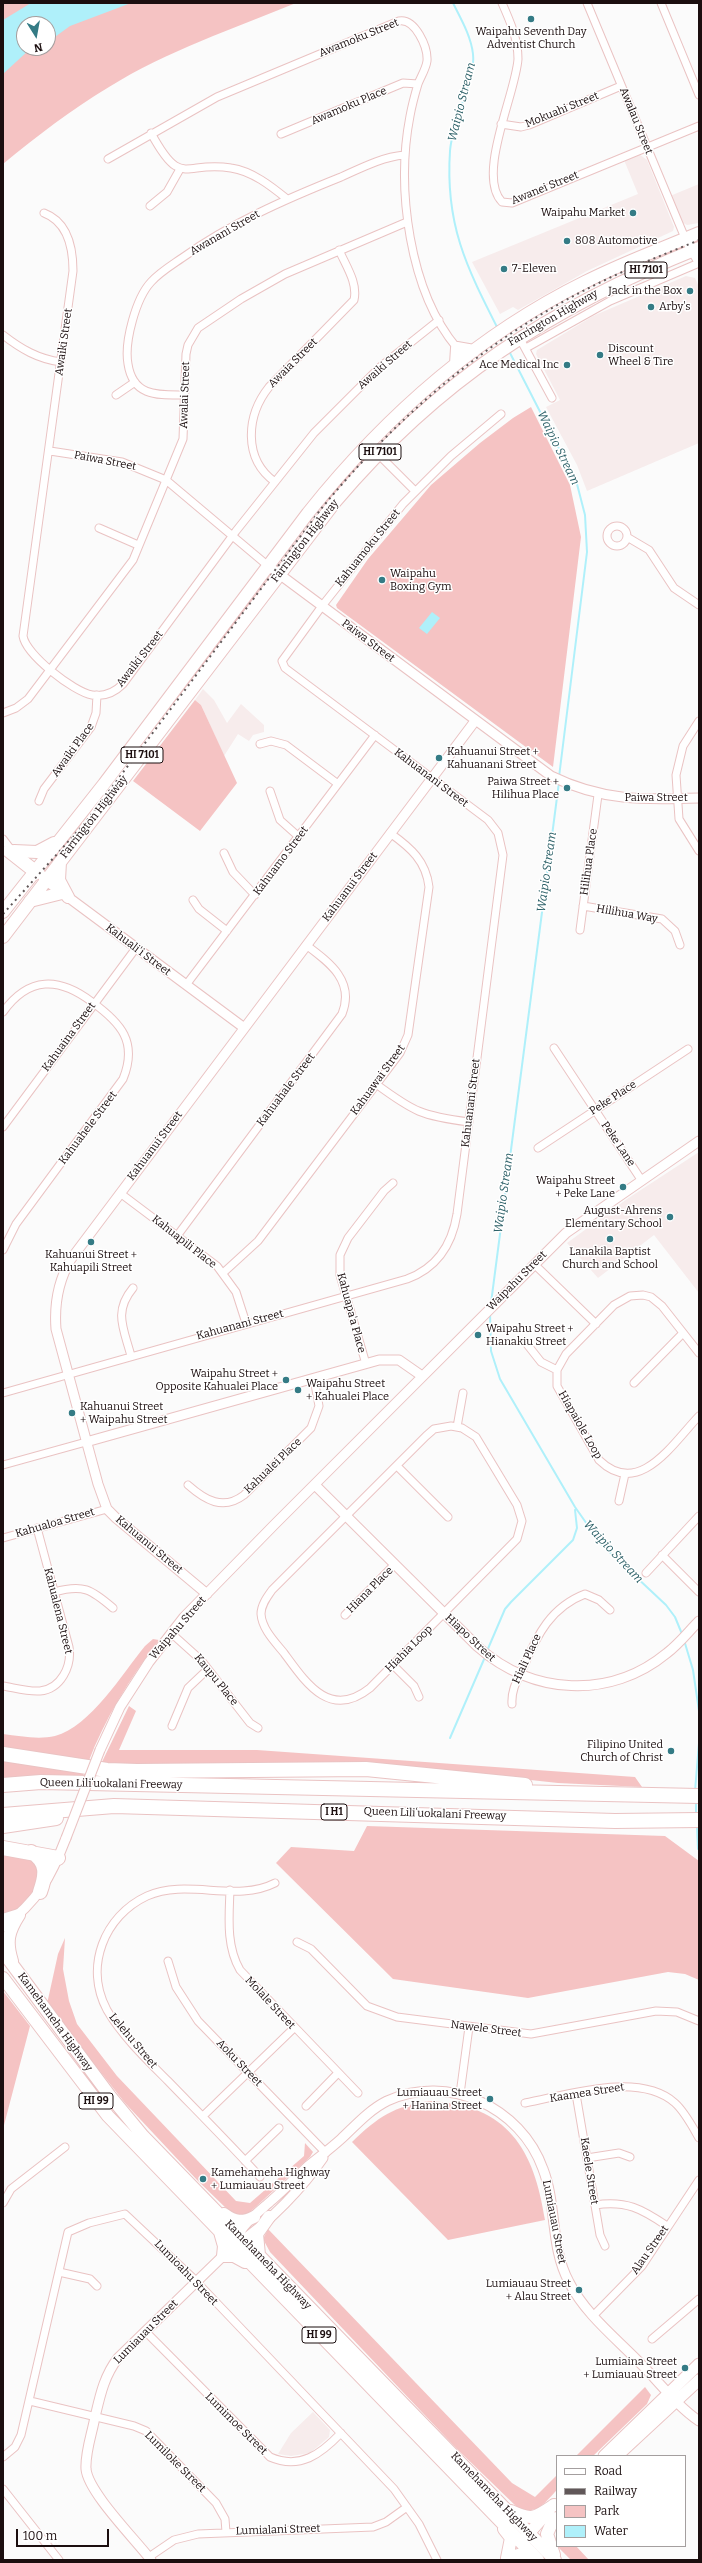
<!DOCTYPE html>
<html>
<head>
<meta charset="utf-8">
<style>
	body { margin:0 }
	#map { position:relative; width:702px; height:2563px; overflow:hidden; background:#fbfbfb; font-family:Bitter,serif }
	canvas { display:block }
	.frame { position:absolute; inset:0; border:4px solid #1b0e0f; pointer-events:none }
	.legend { position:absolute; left:556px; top:2455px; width:130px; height:92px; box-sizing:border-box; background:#fff; border:1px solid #a49f9f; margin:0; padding:5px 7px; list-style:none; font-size:12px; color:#1b0e0f }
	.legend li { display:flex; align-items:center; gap:8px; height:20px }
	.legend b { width:20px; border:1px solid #a49f9f }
	.north { position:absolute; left:16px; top:16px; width:40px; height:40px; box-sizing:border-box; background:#fff; border:1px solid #a49f9f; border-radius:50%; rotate:169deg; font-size:11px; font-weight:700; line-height:16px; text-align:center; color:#1b0e0f }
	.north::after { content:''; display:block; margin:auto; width:14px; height:18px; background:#347b85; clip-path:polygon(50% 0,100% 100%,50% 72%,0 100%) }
	.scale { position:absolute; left:16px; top:2529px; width:93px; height:18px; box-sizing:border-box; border:2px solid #1b0e0f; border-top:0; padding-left:5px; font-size:12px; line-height:14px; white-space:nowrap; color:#1b0e0f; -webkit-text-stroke:3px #fff; paint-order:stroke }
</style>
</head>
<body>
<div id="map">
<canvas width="702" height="2563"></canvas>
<div class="frame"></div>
<ul class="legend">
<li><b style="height:5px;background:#fff"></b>Road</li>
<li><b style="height:5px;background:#615859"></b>Railway</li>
<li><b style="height:11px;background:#f5c3c3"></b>Park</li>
<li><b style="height:11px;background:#aff0fa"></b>Water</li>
</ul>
<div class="north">N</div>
<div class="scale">100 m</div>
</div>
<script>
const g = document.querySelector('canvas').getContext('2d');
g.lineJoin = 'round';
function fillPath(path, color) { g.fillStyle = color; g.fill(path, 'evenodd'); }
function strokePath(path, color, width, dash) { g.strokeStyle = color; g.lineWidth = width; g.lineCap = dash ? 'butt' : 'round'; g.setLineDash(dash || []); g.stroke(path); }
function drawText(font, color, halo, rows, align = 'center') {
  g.font = font + ' Bitter,serif'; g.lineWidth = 3; g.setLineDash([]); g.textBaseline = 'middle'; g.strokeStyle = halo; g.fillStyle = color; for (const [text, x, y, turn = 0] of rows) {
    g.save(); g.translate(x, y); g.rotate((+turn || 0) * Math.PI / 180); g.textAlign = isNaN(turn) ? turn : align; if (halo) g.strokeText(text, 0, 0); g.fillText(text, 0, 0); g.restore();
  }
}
const built = new Path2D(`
	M639,154L647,160L674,227L673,231L587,271L518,310L513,307L500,314L472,262L638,194L624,160Z
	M699,184V223L687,225L683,223L670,196Z
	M686,276L695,278L699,287V443L587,491L577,465L546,407L560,400L536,354L537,350L593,316Z
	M203,689L214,700L227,723L241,704L264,725V732L253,735L249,741L238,734L224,756L201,705L195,700Z
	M699,1152V1293L654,1235L598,1278L567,1243L627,1199Z
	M313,2412L330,2430L329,2437L310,2453L291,2456L278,2454L291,2433Z`);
const green = new Path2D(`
	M3,3H296C233,29 167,51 109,87C72,109 37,136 3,164ZM24,24H48V48H24Z
	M531,407L570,485L581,537L553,767L337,608L336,605L368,559L431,485L480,443L513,418Z
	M195,700L201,705L237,783L200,831L133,781Z
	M153,1639L159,1640C130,1678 105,1718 88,1763L3,1748V1734C20,1736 38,1740 55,1736C91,1726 122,1674 145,1646Z
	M129,1706L136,1711L119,1750H257L635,1777L642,1787L558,1783L457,1772L232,1764H101Z
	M3,1758L84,1770L83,1775L3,1778Z
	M367,1826L665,1836L699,1861V1980L685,1974L668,1972L528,1998L393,1979L276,1863L291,1847L354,1851Z
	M3,1855L22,1857L37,1862L41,1884L16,1912L3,1918Z
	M65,1938L63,1969L69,2001L77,2024L117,2076L236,2201L250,2203L304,2156L305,2143L313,2152L310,2157L249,2213L239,2216L229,2211L197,2180L125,2103L47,2004L58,1954Z
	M3,1991L30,2026L3,2129Z
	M430,2101C508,2105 534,2149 545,2220L448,2240L352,2142C378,2117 394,2106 430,2101Z
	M268,2229L512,2483L535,2497L557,2475V2490C544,2503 540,2513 520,2510L456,2448L270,2252L263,2239Z
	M645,2387L651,2395L647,2404L593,2456H576Z
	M557,2546H576L589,2560H571Z`);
const water = new Path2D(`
	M31,3H131L70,26L48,42V24H24V48H36L30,49L3,74V20Z
	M432,612L440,618L427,634L419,628Z`);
const stream = new Path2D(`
	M453,3C461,19 471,36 473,54C476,78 452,121 450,151C445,224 466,266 498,329
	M509,351L577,484L585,515L587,552L559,777
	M491,1303L559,782
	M490,1313L491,1351L500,1379L575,1507L601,1544L666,1605L675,1617L682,1634
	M684,1640L693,1670L699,1711
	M487,1651L505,1609L511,1602L573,1540L577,1528L575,1510
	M450,1738L485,1657
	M695,1791L699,1743
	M696,1802V1815
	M697,1826L698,1849`);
const minor = new Path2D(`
	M502,3C510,21 518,39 518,59C516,93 476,175 502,202L512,203L699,126
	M587,3L685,238
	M661,3L699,95
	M501,124L521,127L529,125L621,86
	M151,133C182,190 184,160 231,168C252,171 271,186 287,199
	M281,134L403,83L418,84
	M108,159L217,97L399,21C415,18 428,47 427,61C426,69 421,76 418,84C415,94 412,105 410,116C396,188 409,291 457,348
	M150,206L167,192L180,169
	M44,213C68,222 73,247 73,271L23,636C26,655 74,692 92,695C104,697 115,692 123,684L236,531L314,433L380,367L439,320
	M3,335C21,349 38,359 61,362
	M519,337L552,398
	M526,348L610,301L699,263
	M116,395L135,382
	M184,395C158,395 133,397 128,364C124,342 136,298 151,282C160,272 172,265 182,258C231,223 286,199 341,177C361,168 382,157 404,155
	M50,451L122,462L166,480L267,565
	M378,454L415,491
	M275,482C243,459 246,416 269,387L354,300C358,283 346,266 339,250
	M607 536a10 10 0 1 1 20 0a10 10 0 1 1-20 0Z
	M99,528L138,545
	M627,537L649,550L674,588L699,605
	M3,713L16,708L28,699L133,560L183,439L186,354L188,345L198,328L241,299L285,274L407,222
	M699,721L683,746L676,775L679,819L699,851
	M260,744L271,741L286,745L338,784
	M270,791L280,820L299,837
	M39,801L44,789L91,727L96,713L97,695
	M3,839L9,847L37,869
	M3,850L36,876
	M224,853L233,872L255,895
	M193,900L199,909L227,931
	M583,906L662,919L675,931L680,945
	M580,930L598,795
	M186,985L375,735
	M3,1012C29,976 59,977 92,1002C121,1023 138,1042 123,1079L16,1224L3,1250
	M554,1048L642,1181
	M376,1084C414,1112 422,1116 469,1122
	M3,1127L136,948
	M538,1148L688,1049
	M120,1193L217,1266L236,1292L246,1323
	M177,1236L342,1014C355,981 330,963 306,945
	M534,1264L596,1324
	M223,1273L258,1241L400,1053L408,1035L429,887C426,861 411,848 390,833
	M526,1343L541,1362L557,1370
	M699,1353L662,1306L651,1297L643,1295L630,1296L614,1305L566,1354L557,1370V1386L599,1460C639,1499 673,1443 699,1416
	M131,1356C124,1329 113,1312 133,1288
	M366,1364L340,1275V1255L348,1238L384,1191L393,1183
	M634,1383L683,1333
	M3,1393L407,1279C437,1268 452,1245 457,1214L503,855L498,833L488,820L285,668L282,661L322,606L403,504L451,456L501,414
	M451,1426L462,1428L476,1437L517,1505L522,1521L517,1539L370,1688C330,1720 306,1683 284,1653C275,1642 262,1629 261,1614C261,1605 267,1597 272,1590L426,1436L434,1429Z
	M457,1427L463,1393
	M3,1465L86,1442
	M397,1466L448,1517
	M188,1485C205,1500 223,1511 244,1495L311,1428L319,1406L314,1379
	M619,1501L625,1474
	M3,1538L107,1509
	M662,1555L699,1592
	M646,1573L699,1516
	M54,1592C83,1584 91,1589 113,1608
	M345,1615L395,1564
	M171,1633L201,1660L250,1723L258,1728
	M393,1665L414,1686L419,1697
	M3,1686C15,1688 28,1692 40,1691C61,1689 72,1666 69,1647L37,1528
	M512,1704C511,1689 518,1679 524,1666C537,1635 551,1607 585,1594L599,1600L610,1610
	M172,1726L188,1688L208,1669
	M230,1890C229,1917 226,1946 240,1970L358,2093
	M297,1942L311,1949L367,2006L397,2017L531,2034L656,2011L677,2012L699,2021
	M168,1961L176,1987L198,2021L326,2153
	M460,2094L469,2027
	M576,2094L600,2235L605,2246
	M525,2103C568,2095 639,2071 675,2103C685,2112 692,2126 699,2138
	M306,2106L338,2073
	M203,2116L294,2028
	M587,2158L619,2153L630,2157
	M245,2161L279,2128
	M260,2177C230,2144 199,2113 168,2081C147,2060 122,2036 107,2010C84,1967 104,1916 147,1896C187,1878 236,1903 275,1883
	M3,2203L11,2189L65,2147
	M595,2205C626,2200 642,2209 667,2226
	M59,2272L90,2279L97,2286
	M594,2315L642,2266L699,2180
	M146,2332L270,2457C300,2470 321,2454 341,2433
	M652,2339L699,2299
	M30,2401L134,2426L146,2431L216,2503L225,2519L226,2532
	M3,2457L15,2447L21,2435L68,2232L89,2223L125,2214L192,2277L394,2489L419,2524L437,2560
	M3,2489L59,2560
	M149,2557L174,2540L198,2534L373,2527L386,2522L407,2507`);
const tertiary = new Path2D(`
	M685,238L699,262
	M267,565L551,776C602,801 643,800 699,798
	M37,869L45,880L243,1027
	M86,1442L379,1360H399L422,1376
	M315,1485L478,1647C532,1695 610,1700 667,1653C679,1644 689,1631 699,1621
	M207,1594L116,1518L107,1509L98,1484L56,1329C54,1303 58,1281 71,1259L475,721
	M100,1750L120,1707L149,1662L184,1617L274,1525L566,1233L699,1141
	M3,1927C38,1901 51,1877 66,1838
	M236,2239C243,2223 260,2211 272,2200C285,2189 296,2177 308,2166C319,2157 330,2149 341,2139C355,2126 369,2110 387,2101C448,2073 521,2107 543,2169C557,2205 550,2247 569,2282C585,2314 617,2339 641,2364C660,2383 677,2406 699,2421
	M238,2243C268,2224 304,2186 323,2158
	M151,2560C135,2539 88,2492 86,2469C85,2452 92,2434 95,2417C100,2396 104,2376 118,2358L227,2252`);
const secondary = new Path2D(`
	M604,2456L699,2364
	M617,2456L699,2380
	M524,2539L548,2512`);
const primary = new Path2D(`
	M456,364L457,348L474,351
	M14,851L37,852L54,843
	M60,862L59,880L68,897
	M30,901L62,893
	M3,912L104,784L308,513C383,419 476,336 585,282C622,263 661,249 699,233
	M3,937L335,502C438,380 552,307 699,248
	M3,1920L19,1915
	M3,1952L110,2096L143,2136L555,2560
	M12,1961C6,1942 8,1932 19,1915
	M3,1978L108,2116L538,2560
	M224,2214C235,2222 242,2223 254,2217
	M220,2232L224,2246L223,2256H234L245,2262
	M259,2255L257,2234L269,2217
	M511,2511C532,2521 535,2518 554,2505
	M504,2529L511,2538L507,2558
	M554,2555L547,2534L554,2518
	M507,2558L522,2554L536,2559`);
const motorway = new Path2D(`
	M3,1754L107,1770L137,1771L366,1769L525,1785
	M3,1785L41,1782L699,1796
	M3,1815L114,1806L615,1821L699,1820
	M3,1826L56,1818
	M3,1848L58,1858
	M31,1852C48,1862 46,1875 40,1892`);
const rail = new Path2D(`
	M3,914L85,823L321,509C399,414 491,335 601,282C633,266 666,254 699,240`);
const tertiaryBridge = new Path2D(`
	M66,1838L100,1750`);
const markers = [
	[531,19,4,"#347b85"],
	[633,213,4,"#347b85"],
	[567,241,4,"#347b85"],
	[504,269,4,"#347b85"],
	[690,291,4,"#347b85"],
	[651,307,4,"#347b85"],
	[600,355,4,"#347b85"],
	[567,365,4,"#347b85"],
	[382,580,4,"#347b85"],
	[439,758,4,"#347b85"],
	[567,788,4,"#347b85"],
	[623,1187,4,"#347b85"],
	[670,1217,4,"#347b85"],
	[610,1239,4,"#347b85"],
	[91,1242,4,"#347b85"],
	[478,1335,4,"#347b85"],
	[286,1380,4,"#347b85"],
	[298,1390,4,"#347b85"],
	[72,1413,4,"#347b85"],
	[671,1751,4,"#347b85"],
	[490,2099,4,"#347b85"],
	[203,2179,4,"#347b85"],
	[579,2290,4,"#347b85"],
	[685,2368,4,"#347b85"]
];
const shields = [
	[646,270,42],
	[380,452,42],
	[142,755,42],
	[334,1812,26],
	[96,2101,34],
	[319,2335,34]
];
const shieldNames = [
	["HI 7101",646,270],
	["HI 7101",380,452],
	["HI 7101",142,755],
	["I H1",334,1812],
	["HI 99",96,2101],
	["HI 99",319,2335]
];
const poiNames = [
	["Waipahu Seventh Day",531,32,"center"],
	["Adventist Church",531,45,"center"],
	["Waipahu Market",625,213],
	["808 Automotive",575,241,"left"],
	["7-Eleven",512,269,"left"],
	["Jack in the Box",682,291],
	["Arby's",659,307,"left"],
	["Discount",608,349,"left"],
	["Wheel & Tire",608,362,"left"],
	["Ace Medical Inc",559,365],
	["Waipahu",390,574,"left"],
	["Boxing Gym",390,587,"left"],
	["Kahuanui Street +",447,752,"left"],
	["Kahuanani Street",447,765,"left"],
	["Paiwa Street +",559,782],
	["Hilihua Place",559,795],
	["Waipahu Street",615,1181],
	["+ Peke Lane",615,1194],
	["August-Ahrens",662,1211],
	["Elementary School",662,1224],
	["Lanakila Baptist",610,1252,"center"],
	["Church and School",610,1265,"center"],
	["Kahuanui Street +",91,1255,"center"],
	["Kahuapili Street",91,1268,"center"],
	["Waipahu Street +",486,1329,"left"],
	["Hianakiu Street",486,1342,"left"],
	["Waipahu Street +",278,1374],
	["Opposite Kahualei Place",278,1387],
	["Waipahu Street",306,1384,"left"],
	["+ Kahualei Place",306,1397,"left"],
	["Kahuanui Street",80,1407,"left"],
	["+ Waipahu Street",80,1420,"left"],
	["Filipino United",663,1745],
	["Church of Christ",663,1758],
	["Lumiauau Street",482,2093],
	["+ Hanina Street",482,2106],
	["Kamehameha Highway",211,2173,"left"],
	["+ Lumiauau Street",211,2186,"left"],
	["Lumiauau Street",571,2284],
	["+ Alau Street",571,2297],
	["Lumiaina Street",677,2362],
	["+ Lumiauau Street",677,2375]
];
const streetNames = [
	["Awamoku Street",359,38,-22],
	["Awamoku Place",349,106,-23],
	["Mokuahi Street",562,110,-22],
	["Awalau Street",636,121,68],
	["Awanei Street",545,188,-22],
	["Awanani Street",225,233,-30],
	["Farrington Highway",553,318,-30],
	["Awaiki Street",64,342,-82],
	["Awaia Street",293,363,-45],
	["Awaiki Street",385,365,-41],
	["Awalai Street",185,395,-88],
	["Paiwa Street",105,461,11],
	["Farrington Highway",305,541,-52],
	["Kahuamoku Street",368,548,-51],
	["Paiwa Street",368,641,37],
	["Awaiki Street",140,659,-52],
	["Awaiki Place",73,750,-54],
	["Kahuanani Street",431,778,37],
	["Paiwa Street",656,798],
	["Farrington Highway",94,817,-52],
	["Kahuamo Street",281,861,-53],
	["Hilihua Place",589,862,-82],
	["Kahuanui Street",350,887,-53],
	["Hilihua Way",627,914,10],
	["Kahuali'i Street",138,950,37],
	["Kahuaina Street",69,1037,-54],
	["Kahuawai Street",378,1080,-54],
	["Kahuahale Street",286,1090,-53],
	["Peke Place",613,1098,-33],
	["Kahuanani Street",471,1103,-83],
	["Kahuahele Street",88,1128,-53],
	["Peke Lane",618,1144,56],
	["Kahuanui Street",155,1146,-53],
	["Kahuapili Place",184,1242,38],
	["Waipahu Street",517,1281,-45],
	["Kahuapa'a Place",351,1313,75],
	["Kahuanani Street",240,1325,-15],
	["Hiapaiole Loop",580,1425,60],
	["Kahualei Place",273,1466,-44],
	["Kahualoa Street",55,1523,-16],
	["Kahuanui Street",149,1545,40],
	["Hiana Place",370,1590,-45],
	["Kahualena Street",58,1611,76],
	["Waipahu Street",178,1628,-49],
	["Hiapo Street",470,1638,43],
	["Hiahia Loop",409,1649,-45],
	["Hiali Place",527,1659,-65],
	["Kaupu Place",216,1680,51],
	["Queen Liliʻuokalani Freeway",111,1784,1],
	["Queen Liliʻuokalani Freeway",435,1814,2],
	["Molale Street",270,2003,47],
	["Kamehameha Highway",55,2022,54],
	["Nawele Street",486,2029,7],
	["Lelehu Street",133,2041,50],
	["Aoku Street",239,2063,46],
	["Kaamea Street",587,2093,-9],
	["Kaeele Street",589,2171,81],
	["Lumiauau Street",554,2222,79],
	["Alau Street",650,2250,-55],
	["Kamehameha Highway",268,2265,46],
	["Lumioahu Street",186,2273,46],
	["Lumiauau Street",146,2332,-45],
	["Lumimoe Street",236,2424,45],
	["Lumiloke Street",175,2462,45],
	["Kamehameha Highway",494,2497,46],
	["Lumialani Street",278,2530,-2]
];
const waterNames = [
	["Waipio Stream",462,102,-76],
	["Waipio Stream",558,448,64],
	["Waipio Stream",547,872,-82],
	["Waipio Stream",504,1193,-82],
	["Waipio Stream",613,1552,47]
];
fillPath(built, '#f7ecec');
fillPath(green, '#f5c3c3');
fillPath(water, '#aff0fa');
strokePath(stream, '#aff0fa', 2);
strokePath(minor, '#eac3c3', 9);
strokePath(tertiary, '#eac3c3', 11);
strokePath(secondary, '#eac3c3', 13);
strokePath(primary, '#eac3c3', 14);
strokePath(motorway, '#eac3c3', 16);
strokePath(minor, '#fff', 7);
strokePath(tertiary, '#fff', 9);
strokePath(secondary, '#fff', 11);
strokePath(primary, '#fff', 12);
strokePath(motorway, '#fff', 14);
strokePath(rail, '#615859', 2, [2, 4]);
strokePath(tertiaryBridge, '#eac3c3', 11, []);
strokePath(tertiaryBridge, '#fff', 9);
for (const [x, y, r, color] of markers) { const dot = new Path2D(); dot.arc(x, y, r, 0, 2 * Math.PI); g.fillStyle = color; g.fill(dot); strokePath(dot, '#fff', 1.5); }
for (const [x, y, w] of shields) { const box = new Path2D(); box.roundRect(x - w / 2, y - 8, w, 16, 3); g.fillStyle = '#fff'; g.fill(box); strokePath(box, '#1b0e0f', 1); }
drawText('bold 10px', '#1b0e0f', null, shieldNames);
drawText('11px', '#1b0e0f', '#fff', poiNames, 'right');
drawText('11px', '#1b0e0f', '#fff', streetNames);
drawText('italic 12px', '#2d6168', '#fff', waterNames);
</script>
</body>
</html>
